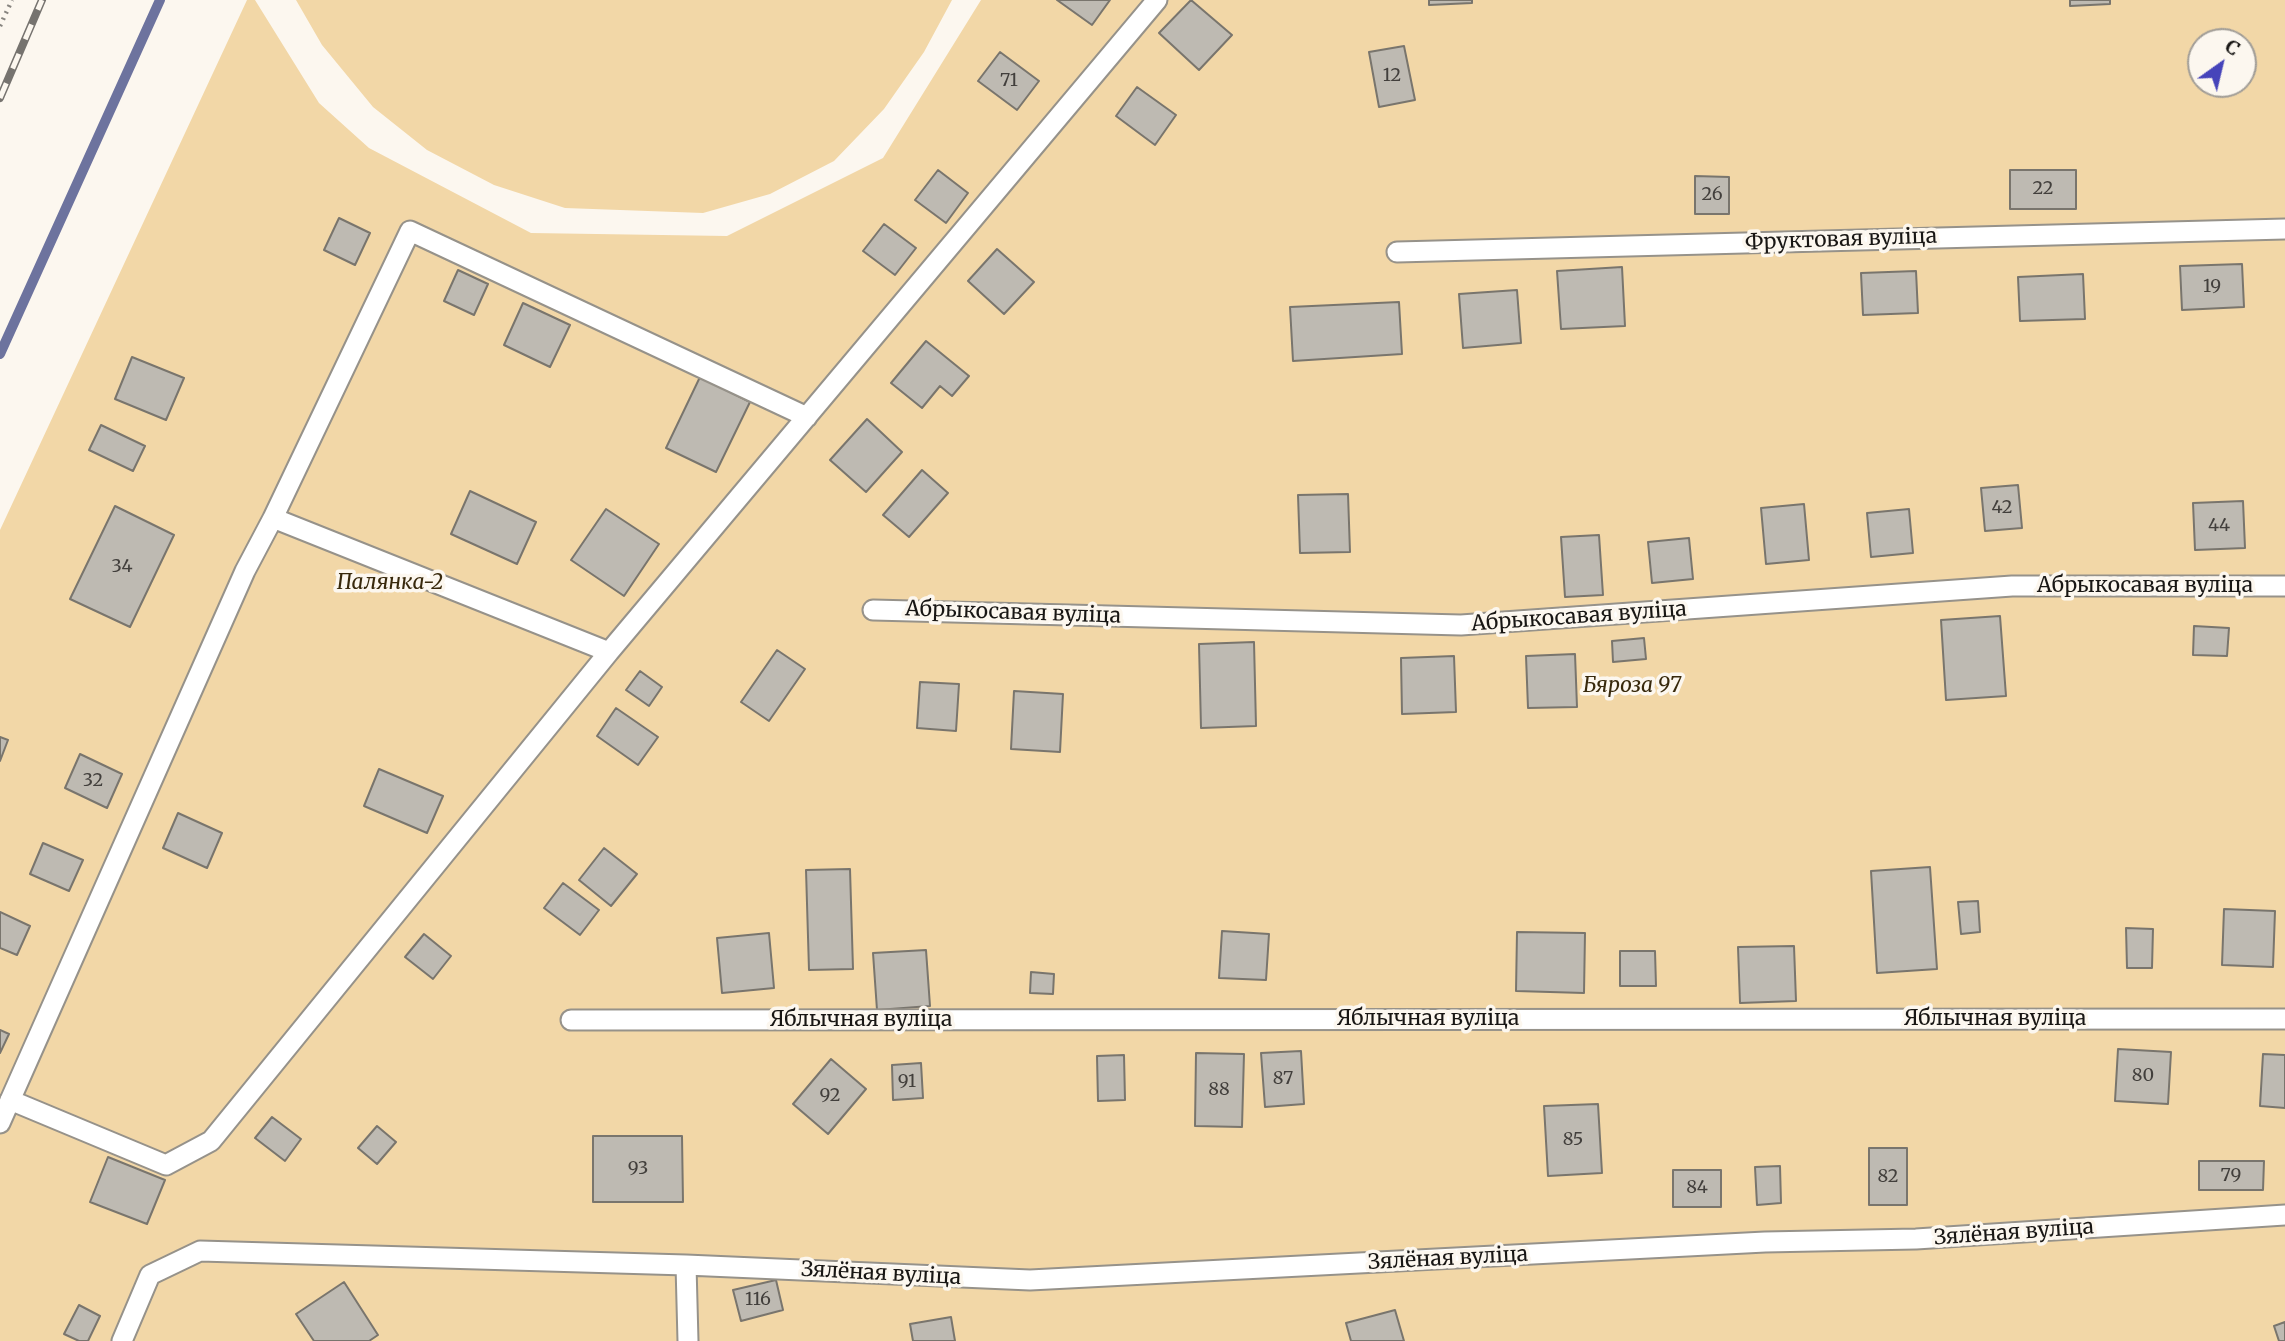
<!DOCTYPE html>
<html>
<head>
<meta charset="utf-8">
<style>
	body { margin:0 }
	#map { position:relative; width:2285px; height:1341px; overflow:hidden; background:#fcf7ef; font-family:Merriweather,serif }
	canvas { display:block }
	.north { position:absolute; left:2187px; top:28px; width:70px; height:70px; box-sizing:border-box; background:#fcf7ef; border:2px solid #a19d97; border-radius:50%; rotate:34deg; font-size:19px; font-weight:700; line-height:28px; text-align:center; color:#181614 }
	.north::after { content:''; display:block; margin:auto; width:24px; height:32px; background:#4644ba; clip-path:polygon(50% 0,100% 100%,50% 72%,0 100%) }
</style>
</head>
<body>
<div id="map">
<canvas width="2285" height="1341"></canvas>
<div class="north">С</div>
</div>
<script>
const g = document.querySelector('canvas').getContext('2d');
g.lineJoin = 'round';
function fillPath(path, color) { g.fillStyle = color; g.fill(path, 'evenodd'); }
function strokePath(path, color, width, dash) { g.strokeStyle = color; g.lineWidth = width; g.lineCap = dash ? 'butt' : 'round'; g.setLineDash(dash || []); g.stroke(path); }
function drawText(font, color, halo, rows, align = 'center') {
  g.font = font + ' Merriweather,serif'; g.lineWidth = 7; g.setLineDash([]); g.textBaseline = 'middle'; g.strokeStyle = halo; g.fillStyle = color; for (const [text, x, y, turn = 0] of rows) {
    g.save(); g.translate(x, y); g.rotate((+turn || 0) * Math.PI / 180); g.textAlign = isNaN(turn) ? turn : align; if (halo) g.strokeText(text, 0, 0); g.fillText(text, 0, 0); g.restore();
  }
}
const green = new Path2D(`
	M247,0H255L319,103L369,148L531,233L727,236L883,158L981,0H2285V1341H0V530ZM2201,42H2243V84H2201Z
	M296,0H952L924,52L884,109L834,161L770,194L703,213L565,208L494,185L427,150L373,107L322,45Z`);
const stream = new Path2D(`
	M0,354L160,0`);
const building = new Path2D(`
	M1057,0H1110L1092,25Z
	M1191,0L1232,35L1199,70L1159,33Z
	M1429,0H1472V3L1429,5Z
	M2070,0H2110V4L2070,6Z
	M1404,46L1415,100L1379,107L1369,52Z
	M1000,52L1039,81L1017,110L978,81Z
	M1137,87L1176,115L1155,145L1116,116Z
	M938,170L968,193L946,223L915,200Z
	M2010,170H2076V209H2010Z
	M1695,176L1729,177V214H1695Z
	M339,218L370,233L355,265L324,250Z
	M884,224L916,248L895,275L863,251Z
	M997,249L1034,282L1004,314L968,281Z
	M2242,264L2244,307L2182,310L2180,266Z
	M1622,267L1625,326L1561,329L1557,271Z
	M458,270L488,284L474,315L444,301Z
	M1916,271L1918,313L1863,315L1861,273Z
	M2083,274L2085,319L2020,321L2018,277Z
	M1517,290L1521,343L1463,348L1459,294Z
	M1399,302L1402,354L1293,361L1290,307Z
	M523,303L570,325L550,367L504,345Z
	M926,341L969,376L952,396L940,386L922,408L891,383Z
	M132,357L184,378L166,420L115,399Z
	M700,377L750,402L716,472L666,448Z
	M867,419L902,452L866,492L830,460Z
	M101,425L145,446L133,471L89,450Z
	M922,470L948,493L909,537L883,515Z
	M2018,485L2022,528L1985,531L1981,488Z
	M470,491L536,522L517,564L451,534Z
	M1348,494L1350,552L1300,553L1298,495Z
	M2243,501L2245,548L2195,550L2193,503Z
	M1804,504L1809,560L1766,564L1761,508Z
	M115,506L174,535L130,627L70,599Z
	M606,509L659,544L624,596L571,560Z
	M1909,509L1913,553L1871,557L1867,513Z
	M1599,535L1603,595L1565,597L1561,537Z
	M1689,538L1693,579L1652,583L1648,542Z
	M2000,616L2006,696L1946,700L1941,620Z
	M2194,626L2229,628L2227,656L2193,655Z
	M1644,638L1646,659L1613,662L1612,641Z
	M1254,642L1256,726L1201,728L1199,644Z
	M777,650L805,669L769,721L741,702Z
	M1575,654L1577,707L1528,708L1526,656Z
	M1454,656L1456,712L1402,714L1401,658Z
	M640,671L662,687L649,706L626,690Z
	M920,682L959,684L956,731L917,728Z
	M1014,691L1063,694L1060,752L1011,749Z
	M616,708L658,737L638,765L597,736Z
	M0,737L8,740L0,761Z
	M80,754L122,774L107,808L65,788Z
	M379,769L443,796L427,833L364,806Z
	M178,813L222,833L207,868L163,848Z
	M43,843L83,860L69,891L30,874Z
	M604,848L637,874L611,906L579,880Z
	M1930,867L1937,969L1877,973L1871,871Z
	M850,869L853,969L809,970L806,870Z
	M563,883L599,910L580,935L544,908Z
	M1978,901L1980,932L1961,934L1958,902Z
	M2224,909L2275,911L2273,967L2222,965Z
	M0,912L30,926L17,955L0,948Z
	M2126,928L2153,929L2152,968H2127Z
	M1222,931L1269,934L1266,980L1219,978Z
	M1517,932L1585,933L1584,993L1516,991Z
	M769,933L774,988L722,993L717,938Z
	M424,934L451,956L433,979L405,957Z
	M1794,946L1796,1001L1740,1003L1738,947Z
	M926,950L930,1006L877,1010L873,953Z
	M1620,951H1655L1656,986H1620Z
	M1031,972L1054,974L1053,994L1030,993Z
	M0,1030L9,1034L0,1053Z
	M2118,1049L2171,1052L2168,1104L2115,1101Z
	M1301,1051L1304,1104L1265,1107L1261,1053Z
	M1196,1053L1244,1054L1242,1127L1195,1126Z
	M2263,1054L2285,1055V1108L2260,1106Z
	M1124,1055L1125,1100L1098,1101L1097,1056Z
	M831,1059L866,1089L828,1134L793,1104Z
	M921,1063L923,1098L893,1100L892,1065Z
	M1598,1104L1602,1173L1548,1176L1544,1106Z
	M272,1117L301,1139L285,1161L255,1138Z
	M377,1126L396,1142L377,1164L358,1148Z
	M593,1136H682L683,1202H593Z
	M1869,1148H1907V1205H1869Z
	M108,1157L165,1180L147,1224L90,1202Z
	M2199,1161H2264L2263,1190H2199Z
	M1780,1166L1781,1203L1757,1205L1755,1167Z
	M1673,1170H1721V1207H1673Z
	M776,1280L783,1310L741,1321L733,1290Z
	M344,1282L378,1335L369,1341H314L296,1314Z
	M79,1305L100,1316L88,1341H79L64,1334Z
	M1395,1310L1404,1341H1351L1346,1323Z
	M951,1317L955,1341H913L910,1324Z
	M2285,1322V1341H2279L2274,1326Z`);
const path = new Path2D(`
	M0,26L12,0`);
const service = new Path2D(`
	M1397,252L2285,229
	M273,518L410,231L807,417
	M873,610L1461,625L2012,586H2285
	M571,1020L2285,1019
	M10,1100L166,1165L211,1141L609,652
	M0,1123L245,571L273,518L609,652L1157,0
	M122,1341L150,1275L200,1251L686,1265
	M688,1341L686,1265L1030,1280L1765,1242L1916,1239L2285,1215`);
const rail = new Path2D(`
	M0,98L42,0`);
const numberNames = [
	["12",1392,76],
	["71",1009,81],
	["22",2043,189],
	["26",1712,195],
	["19",2212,287],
	["42",2002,508],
	["44",2219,526],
	["34",122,567],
	["32",93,781],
	["80",2143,1076],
	["87",1283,1079],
	["91",907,1082],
	["88",1219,1090],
	["92",830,1096],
	["85",1573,1140],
	["93",638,1169],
	["79",2231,1176],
	["82",1888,1177],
	["84",1697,1188],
	["116",758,1300]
];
const streetNames = [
	["Фруктовая вуліца",1841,240,-2],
	["Абрыкосавая вуліца",2145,586],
	["Абрыкосавая вуліца",1013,613,2],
	["Абрыкосавая вуліца",1579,617,-4],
	["Яблычная вуліца",1428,1019],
	["Яблычная вуліца",1995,1019],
	["Яблычная вуліца",861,1020],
	["Зялёная вуліца",2014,1233,-4],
	["Зялёная вуліца",1448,1259,-3],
	["Зялёная вуліца",881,1274,3]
];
const parkNames = [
	["Палянка-2",390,583],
	["Бяроза 97",1632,686]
];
fillPath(green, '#f2d7a7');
strokePath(stream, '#6d739e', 10);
fillPath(building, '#bebab2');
strokePath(building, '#79756d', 2);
strokePath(service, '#96928a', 23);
strokePath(path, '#888580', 4.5, [2, 5]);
strokePath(service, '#fff', 19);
strokePath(rail, '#76736f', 8);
strokePath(rail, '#fcf7ef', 5, [16]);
drawText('18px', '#423f3c', null, numberNames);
drawText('21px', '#181614', '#fcf7ef', streetNames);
drawText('italic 21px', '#38290c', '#fcf7ef', parkNames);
</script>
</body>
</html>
